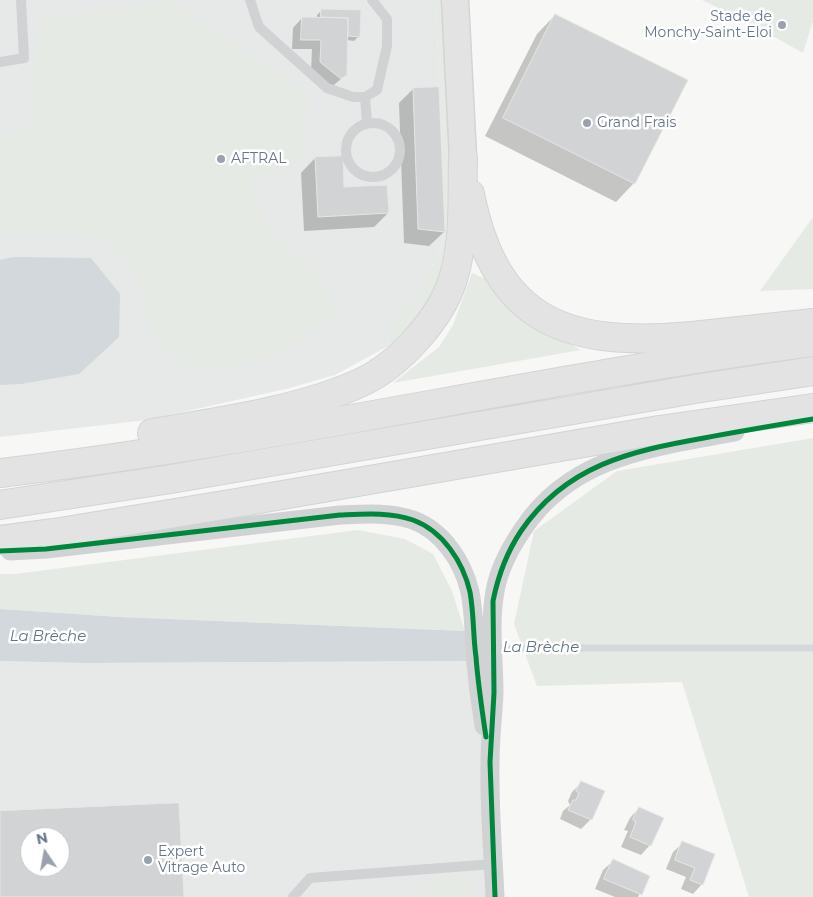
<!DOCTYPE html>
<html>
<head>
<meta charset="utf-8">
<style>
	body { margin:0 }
	#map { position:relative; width:813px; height:897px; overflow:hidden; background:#f7f7f6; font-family:Montserrat,sans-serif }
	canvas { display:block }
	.north { position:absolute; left:20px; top:827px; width:50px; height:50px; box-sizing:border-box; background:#fff; border:1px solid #c2c8cf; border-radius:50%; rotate:348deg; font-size:14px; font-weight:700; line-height:20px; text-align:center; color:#667587 }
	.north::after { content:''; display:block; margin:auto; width:18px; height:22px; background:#99a2ae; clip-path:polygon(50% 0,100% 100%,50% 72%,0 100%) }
</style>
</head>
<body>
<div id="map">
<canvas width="813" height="897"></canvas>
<div class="north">N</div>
</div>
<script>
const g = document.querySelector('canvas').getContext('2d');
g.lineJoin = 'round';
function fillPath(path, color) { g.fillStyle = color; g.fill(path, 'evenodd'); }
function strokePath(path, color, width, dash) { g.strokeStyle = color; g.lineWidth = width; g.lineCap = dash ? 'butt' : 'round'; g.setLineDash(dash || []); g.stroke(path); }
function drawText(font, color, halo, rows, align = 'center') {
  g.font = font + ' Montserrat,sans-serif'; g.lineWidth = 5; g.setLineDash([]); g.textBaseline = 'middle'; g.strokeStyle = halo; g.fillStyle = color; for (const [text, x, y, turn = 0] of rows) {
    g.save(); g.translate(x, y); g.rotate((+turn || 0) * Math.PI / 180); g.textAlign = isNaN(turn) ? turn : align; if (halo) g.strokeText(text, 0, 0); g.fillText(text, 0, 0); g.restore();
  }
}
const built = new Path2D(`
	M0,0H429L436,5L445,232L438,256L417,295L387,331L390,345L335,375L286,389L147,420L0,437Z
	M0,661L83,663L476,661L495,897H0ZM30,837H60V867H30Z`);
const green = new Path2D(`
	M429,0H443L453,237L437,287L417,319L390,345L386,331L417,295L438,256L445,232L436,5Z
	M702,0H813V21L803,53L762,30Z
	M169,1L308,93L306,156L250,180L261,220L321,277L341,315L264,360L192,371L152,337L139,277L104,237L14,232L0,234V136L29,131L34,65L41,19Z
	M813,217V289L760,291Z
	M472,273L488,280L524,322L548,332L581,350L393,383L439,347L453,325Z
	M813,438V897H749L682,682L537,686L514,624L534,531L617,471Z
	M358,530L405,539L433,554L452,591L465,631L120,617L0,609V574H15Z
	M455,875C465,881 475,886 478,897H419L436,878Z`);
const water = new Path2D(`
	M13,257L91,258L120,294L119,337L79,374L21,384L0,385V260Z
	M0,609L120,617L465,631L466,661L83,663L0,661Z`);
const shadow = new Path2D(`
	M322,10L360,11L359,36L354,41L347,40L346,75L330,88L311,72L312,49H292L293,28L302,18H317V15Z
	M555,15L634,183L616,202L485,136L537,34Z
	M437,88L444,232L429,246L404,243L399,103L413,89Z
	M315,158L343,188L388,213L374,227L304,231L301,173Z
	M581,783L591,819L581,829L560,819L563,811L570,805L568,801L572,792Z
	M639,808L650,845L641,855L621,847L628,831L624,830L630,818Z
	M683,843L714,855L702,884L693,894L681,889L686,877L666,869L673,852Z
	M613,861L649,876L638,897H615L595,889L603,870Z`);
const stream = new Path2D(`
	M493,648H813`);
const building = new Path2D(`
	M321,9L361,10L360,37L348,36V18L321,17Z
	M555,14L688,80L635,184L503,118Z
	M302,17L348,18L347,75L341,79L320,62L321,40H301Z
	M439,87L445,232L418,229L413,88Z
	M343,156L344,187L387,185L389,213L318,217L315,157Z
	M581,781L605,791L592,820L568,810L573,800H576L579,793L576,791Z
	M179,803L184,897H0V811ZM30,837H60V867H30Z
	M639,807L664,818L651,846L630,837L636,822L633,820Z
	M682,841L715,854L703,885L690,880L695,868L675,860Z
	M613,859L650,876L642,895L604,879Z`);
const lane = new Path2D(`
	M250,0L259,27L327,88L353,97H365L377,90L387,46V19L372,0
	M0,62L24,58L21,0
	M365,97L367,123
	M346 150a27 27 0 1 1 54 0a27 27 0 1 1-54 0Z
	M293,897L310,878L494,864`);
const street = new Path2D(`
	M10,551L46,549L340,515C364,514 390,512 413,520C443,531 463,562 470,592C474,612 474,633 475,654C477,678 480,702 484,726
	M495,897C493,852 489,806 490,761C490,738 493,716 494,693C494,660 489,624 495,591C499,569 510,548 523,529C572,455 655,447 735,432`);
const secondary = new Path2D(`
	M455,0L463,158`);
const primary = new Path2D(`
	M0,540L54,533L236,503L659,430L813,408`);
const highway = new Path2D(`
	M470,194C496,325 570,347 692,336C732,332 773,327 813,323
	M152,433C218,422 302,410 362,382C400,364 441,318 453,279C465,241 462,197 463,158
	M0,473C273,441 541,378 813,342
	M0,505L171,479L695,389L813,371`);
const cycleway = new Path2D(`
	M0,551L46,549L340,515C364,514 390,512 413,520C443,531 463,562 470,592C474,614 473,636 476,657C478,684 482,710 486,737
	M495,897L490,762L494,693L493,601C498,576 507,552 521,531C566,465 631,451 704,438C741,431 777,425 813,419`);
const markers = [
	[782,25,5,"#99a2ae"],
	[587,123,5,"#99a2ae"],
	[221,159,5,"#99a2ae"],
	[148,860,5,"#99a2ae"]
];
const poiNames = [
	["Stade de",772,17,"right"],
	["Monchy-Saint-Eloi",772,33,"right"],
	["Grand Frais",597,123],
	["AFTRAL",231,159],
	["Expert",158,852],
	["Vitrage Auto",158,868]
];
const waterNames = [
	["La Brèche",48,637],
	["La Brèche",541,648]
];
fillPath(built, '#e7e9e9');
fillPath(green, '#e6eae4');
fillPath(water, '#d2d8db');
fillPath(shadow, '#0003');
strokePath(stream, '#d2d8db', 7);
fillPath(building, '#d2d3d4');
strokePath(building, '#e6e6e6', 1);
strokePath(secondary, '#d2d4d5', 29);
strokePath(primary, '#d2d3d4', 30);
strokePath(highway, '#d3d4d5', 30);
strokePath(lane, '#d1d2d3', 10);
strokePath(street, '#d1d2d3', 19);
strokePath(secondary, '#e3e3e4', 26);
strokePath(primary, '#e3e3e4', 28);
strokePath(highway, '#e3e3e4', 28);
strokePath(cycleway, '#00873e', 5);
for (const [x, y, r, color] of markers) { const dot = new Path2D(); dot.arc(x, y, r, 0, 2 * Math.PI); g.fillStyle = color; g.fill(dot); strokePath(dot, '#fff', 2); }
drawText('14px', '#667587', '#fff', poiNames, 'left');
drawText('italic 15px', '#627783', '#fff', waterNames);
</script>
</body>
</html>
